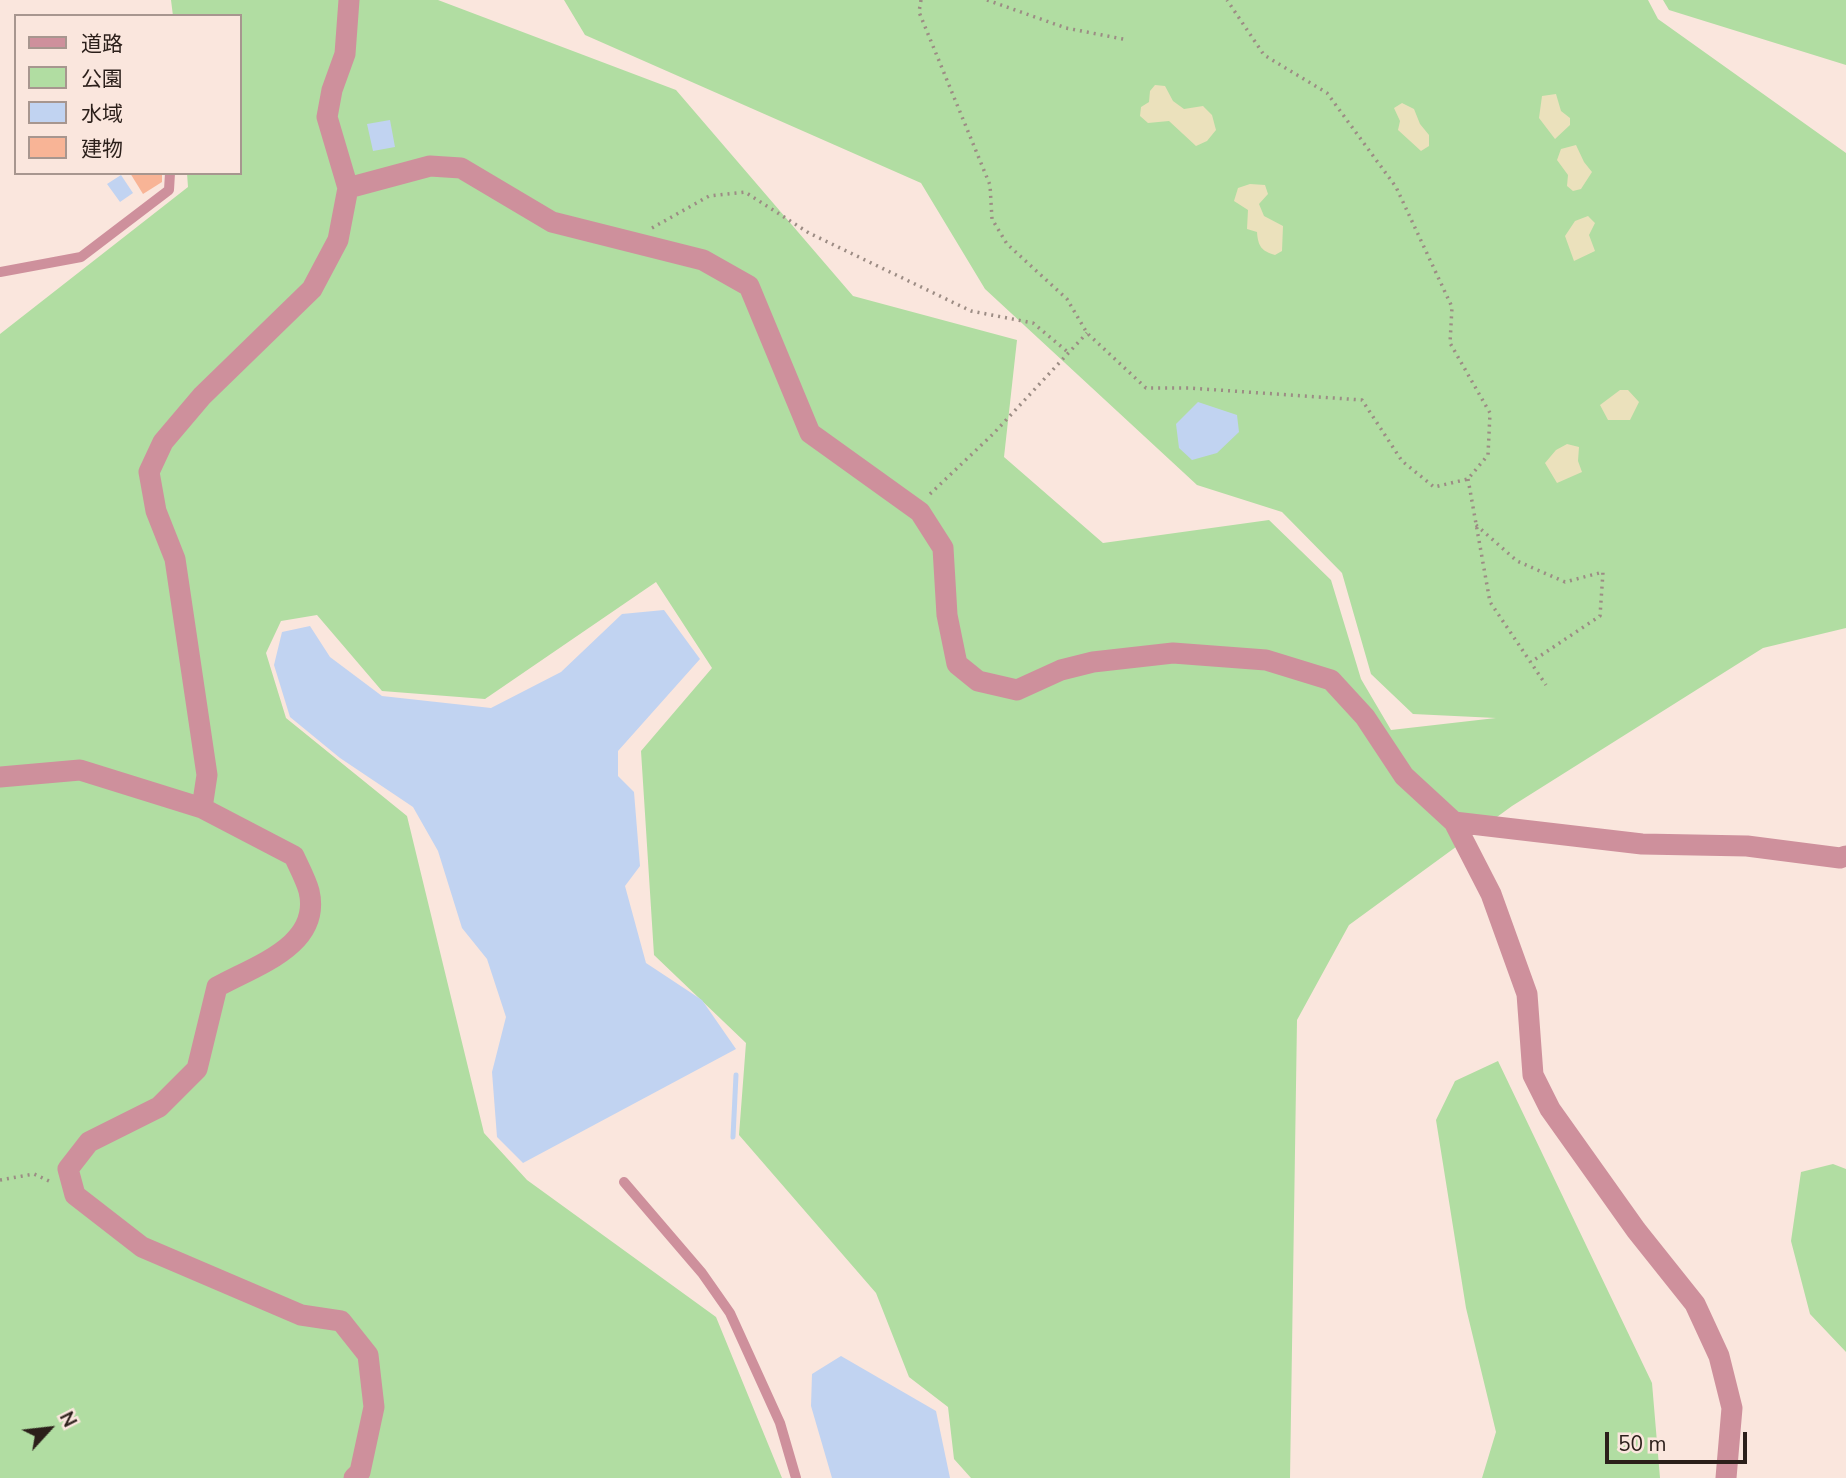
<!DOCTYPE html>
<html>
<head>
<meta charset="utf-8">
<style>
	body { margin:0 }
	#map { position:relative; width:1846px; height:1478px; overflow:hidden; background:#fae6dd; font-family:"Nunito Sans","Noto Sans JP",sans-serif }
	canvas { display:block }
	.legend { position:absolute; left:14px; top:14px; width:228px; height:161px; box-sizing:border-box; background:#fae6dd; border:2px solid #a7968f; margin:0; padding:9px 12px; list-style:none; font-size:21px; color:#2b1f1a }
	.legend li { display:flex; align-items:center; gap:14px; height:35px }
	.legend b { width:35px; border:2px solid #a7968f }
	.north { position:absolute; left:14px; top:1394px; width:70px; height:70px; -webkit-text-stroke:5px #fae6dd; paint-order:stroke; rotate:63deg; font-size:19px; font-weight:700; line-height:28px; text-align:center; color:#2b1f1a }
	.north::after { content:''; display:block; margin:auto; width:24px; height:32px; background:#2b1f1a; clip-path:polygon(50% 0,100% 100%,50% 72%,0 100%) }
	.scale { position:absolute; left:1605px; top:1432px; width:142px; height:32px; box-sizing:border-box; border:4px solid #2b1f1a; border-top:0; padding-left:9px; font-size:21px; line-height:24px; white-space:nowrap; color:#2b1f1a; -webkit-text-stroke:5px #fae6dd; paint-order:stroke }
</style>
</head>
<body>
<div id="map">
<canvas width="1846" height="1478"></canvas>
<ul class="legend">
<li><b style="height:9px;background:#ce909c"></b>道路</li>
<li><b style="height:19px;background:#b1dda2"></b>公園</li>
<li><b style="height:19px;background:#c1d3f1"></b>水域</li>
<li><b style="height:19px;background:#f8b496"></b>建物</li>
</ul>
<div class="north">N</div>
<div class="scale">50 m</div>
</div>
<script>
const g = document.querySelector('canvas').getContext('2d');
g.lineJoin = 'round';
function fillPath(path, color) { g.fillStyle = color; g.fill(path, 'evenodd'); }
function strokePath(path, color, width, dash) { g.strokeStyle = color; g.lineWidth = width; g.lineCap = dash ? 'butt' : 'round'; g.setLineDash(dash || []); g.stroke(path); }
const green = new Path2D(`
	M171,0H438L676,90L853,296L1017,340L1004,457L1103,543L1269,520L1331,580L1361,679L1391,730L1496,718L1413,714L1371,674L1342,573L1282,512L1197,485L985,289L921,183L585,35L564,0H1648L1658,19L1846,153V628L1763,648L1512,806L1349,925L1297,1020L1290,1478H971L954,1459L948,1407L909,1377L876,1293L739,1135L746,1043L654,955L641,751L712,668L656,582L485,699L382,691L317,615L281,621L266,653L286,718L407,816L484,1133L527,1180L716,1317L782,1478H0V334L188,187L187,173H240V16H173Z
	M1663,0H1846V65L1669,10Z
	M1498,1061L1652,1383L1660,1478H1482L1496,1432L1466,1308L1436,1120L1455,1081Z
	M1833,1164L1846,1169V1352L1810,1314L1791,1241L1801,1172Z`);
const sand = new Path2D(`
	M1155,85L1165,86L1173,101L1184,109L1203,106L1212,115L1216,130L1207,141L1196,146L1169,121L1148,123L1140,116L1141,107L1149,102L1150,91Z
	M1556,94L1561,111L1570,118V125L1555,139L1539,118L1542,96Z
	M1402,103L1414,109L1420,124L1429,135V146L1421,151L1398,130L1400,121L1394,108Z
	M1576,145L1584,162L1592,172L1581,189L1573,191L1567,186L1568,175L1557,160L1561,149Z
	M1250,184L1265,185L1268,194L1259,204L1264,216L1283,226L1282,251L1275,255C1262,251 1258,247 1257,232L1247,229L1248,210L1234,201L1238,188Z
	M1588,216L1595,223L1589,235L1595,251L1574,261L1565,236L1575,221Z
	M1620,390H1628L1639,402L1630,420H1608L1600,405Z
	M1567,444L1579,447L1578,461L1582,472L1557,483L1545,463L1556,450Z`);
const water = new Path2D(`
	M390,120L395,147L373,151L367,124Z
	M121,175L133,193L120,202L107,184Z
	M1198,402L1237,415L1239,432L1217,453L1192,460L1179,448L1176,424Z
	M664,610L700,659L618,751V776L634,792L640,866L625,886L646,963L702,1000L736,1049L523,1163L497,1137L492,1072L506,1017L487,959L462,928L438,851L413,807L340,758L290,717L274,665L282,632L310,626L330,657L382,696L491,708L561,672L622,614Z
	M841,1356L936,1411L950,1478H832L811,1406L812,1374Z`);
const stream = new Path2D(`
	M733,1137L736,1075`);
const building = new Path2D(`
	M130,173H162V182L143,194Z`);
const path = new Path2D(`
	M921,0L919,12L990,185L992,219L1007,244L1067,299L1087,333L1146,388H1189L1362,400L1402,461L1434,487L1468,479L1488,455L1490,413L1450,343L1452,307L1396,187L1327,93L1264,55L1227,0
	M987,0L1066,28L1128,40
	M652,228L709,196L745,192L809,233L971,311L1033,323L1069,353
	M1468,479L1490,602L1546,685
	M930,494L993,434L1087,333
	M1476,525L1517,561L1565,582L1603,572L1600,616L1531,662
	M0,1180L34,1174L51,1182`);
const lane = new Path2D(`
	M0,272L81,257L169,190L170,173
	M624,1182L702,1273L730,1313L780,1423L796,1478`);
const street = new Path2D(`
	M348,188L430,166L461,168L552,222L703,260L749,286L810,433L920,512L943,548L947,615L957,664L978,681L1017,690L1061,670L1093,662L1173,653L1266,660L1331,680L1365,717L1404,776L1454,822L1491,894L1527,994L1533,1075L1550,1109L1636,1230L1695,1304L1719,1356L1732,1408L1726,1478
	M0,777L80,770L202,808L294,856C299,867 306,880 309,891C322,946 254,966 217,987L197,1069L159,1107L89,1142L68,1169L75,1195L142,1247L301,1315L341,1321L368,1355L374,1407L360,1472L354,1478
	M202,808L207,775L175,559L156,511L149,472L163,442L202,396L312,289L338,240L348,188L327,117L332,90L345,54L349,0
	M1454,822L1642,844L1747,846L1840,858L1846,856`);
fillPath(green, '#b1dda2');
fillPath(sand, '#ebe1bc');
fillPath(water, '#c1d3f1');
strokePath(stream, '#c1d3f1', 5);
fillPath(building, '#f8b496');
strokePath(path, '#9c8c84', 3.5, [2, 5]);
strokePath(lane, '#ce909c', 10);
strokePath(street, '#ce909c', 21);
</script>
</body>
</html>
